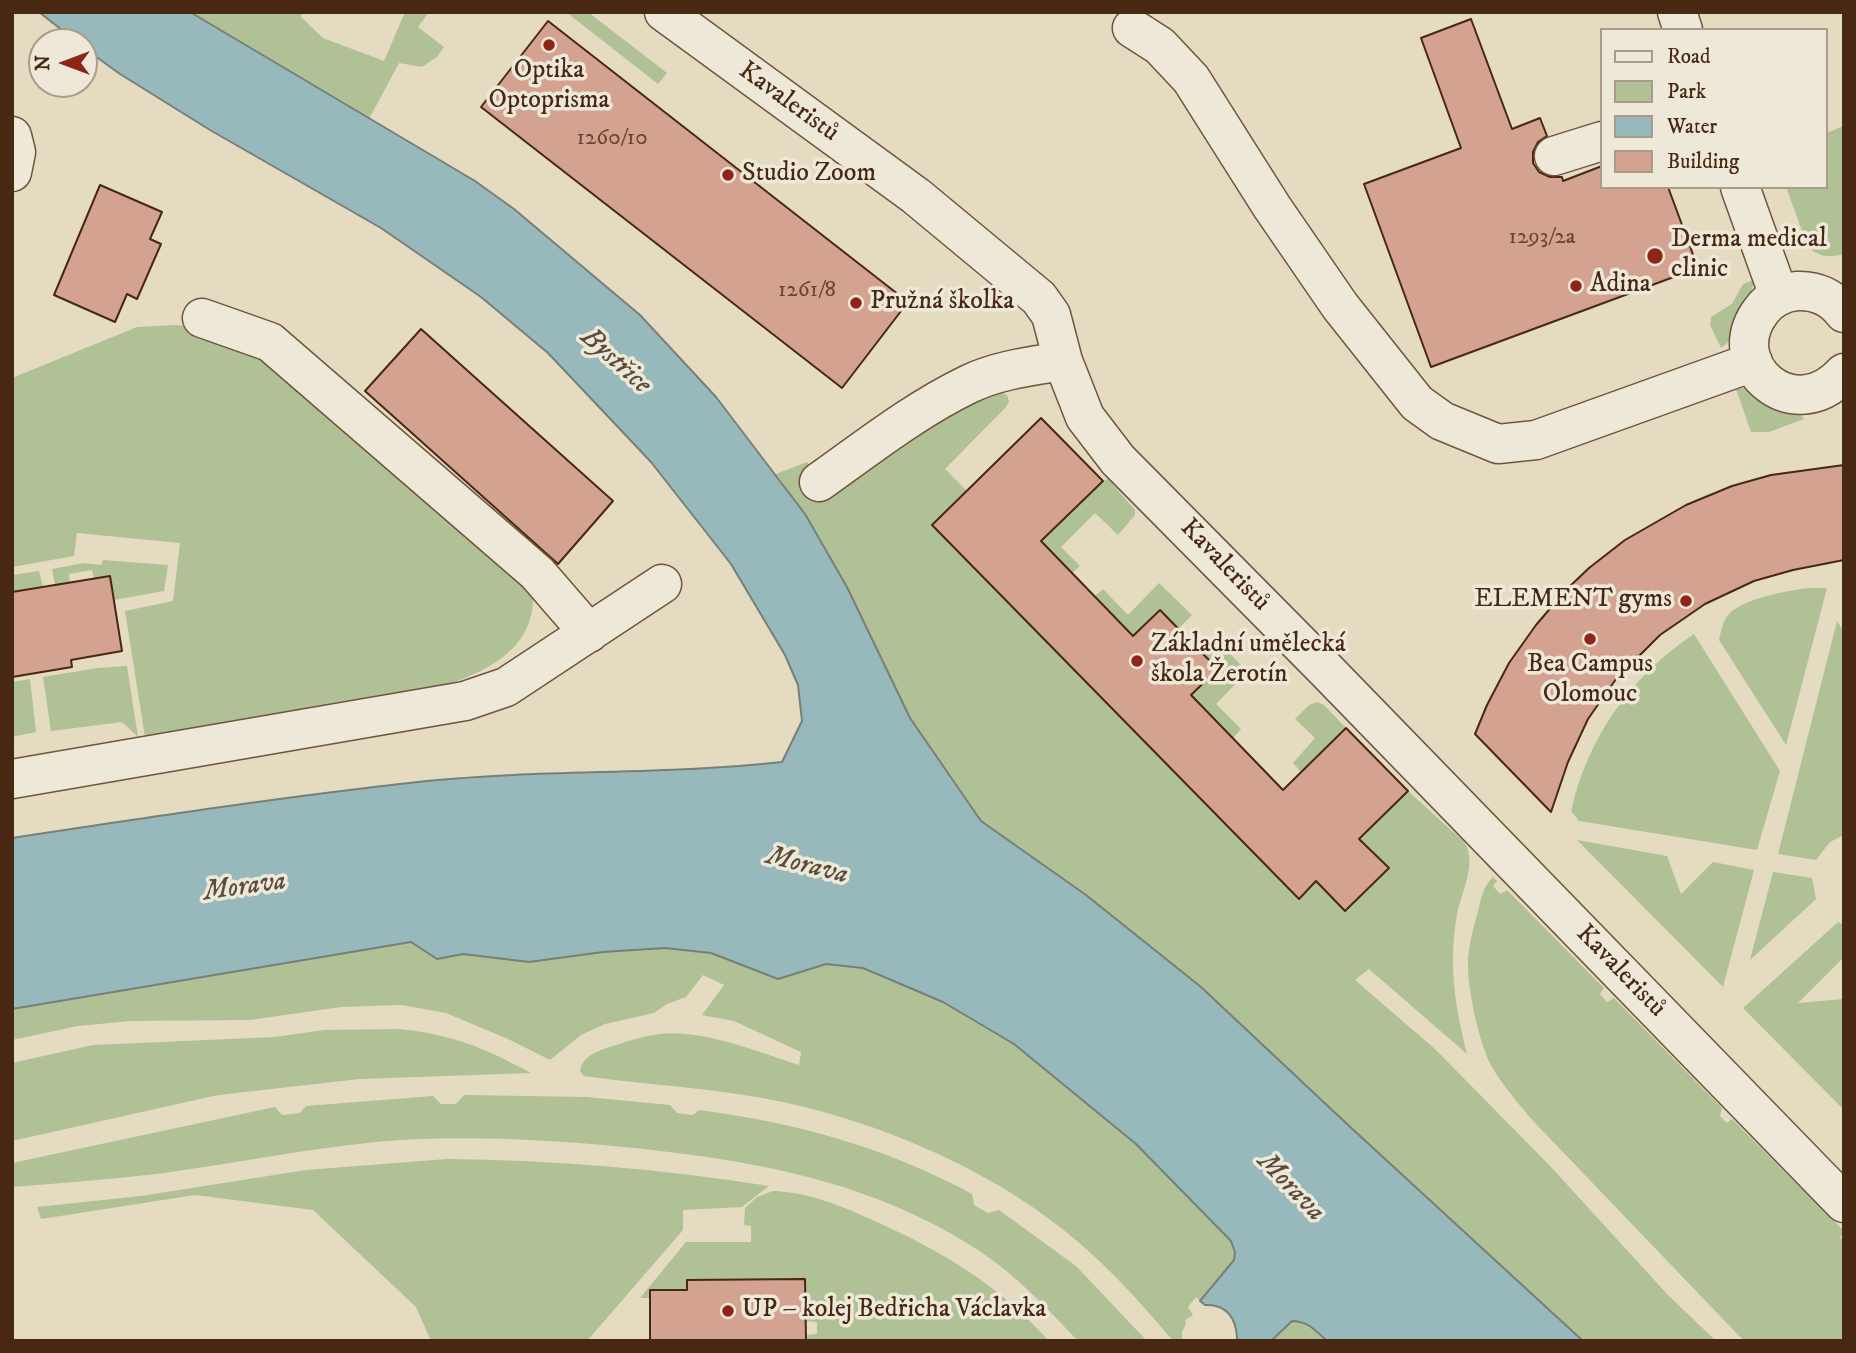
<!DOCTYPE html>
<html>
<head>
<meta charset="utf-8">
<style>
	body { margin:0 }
	#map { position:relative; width:1856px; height:1353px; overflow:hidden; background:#e4dbc1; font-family:"IM FELL DW Pica",serif }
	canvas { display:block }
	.frame { position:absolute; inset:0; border:14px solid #482813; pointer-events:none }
	.legend { position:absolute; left:1600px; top:28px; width:228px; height:161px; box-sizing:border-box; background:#ede8d7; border:2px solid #ab9b89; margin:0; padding:9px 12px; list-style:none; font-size:21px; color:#482813 }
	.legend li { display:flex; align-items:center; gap:14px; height:35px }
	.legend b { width:35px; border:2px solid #ab9b89 }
	.north { position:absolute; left:28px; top:28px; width:70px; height:70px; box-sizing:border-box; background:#ede8d7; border:2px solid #ab9b89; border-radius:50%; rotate:270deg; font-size:19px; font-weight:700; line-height:28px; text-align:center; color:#482813 }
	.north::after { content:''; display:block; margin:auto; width:24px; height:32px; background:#8f2418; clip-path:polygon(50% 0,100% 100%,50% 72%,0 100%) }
</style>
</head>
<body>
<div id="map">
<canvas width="1856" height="1353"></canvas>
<div class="frame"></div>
<ul class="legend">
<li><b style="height:9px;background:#ede8d7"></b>Road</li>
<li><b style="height:19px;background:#b0c196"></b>Park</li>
<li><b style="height:19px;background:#98b9bc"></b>Water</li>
<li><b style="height:19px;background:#d4a291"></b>Building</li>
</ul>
<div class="north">N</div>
</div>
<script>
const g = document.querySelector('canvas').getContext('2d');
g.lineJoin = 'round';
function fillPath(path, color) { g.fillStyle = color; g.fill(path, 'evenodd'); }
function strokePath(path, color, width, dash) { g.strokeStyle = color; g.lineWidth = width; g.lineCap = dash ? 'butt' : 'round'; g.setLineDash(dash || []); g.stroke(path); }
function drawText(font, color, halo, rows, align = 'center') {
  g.font = font + ' "IM FELL DW Pica",serif'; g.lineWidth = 7; g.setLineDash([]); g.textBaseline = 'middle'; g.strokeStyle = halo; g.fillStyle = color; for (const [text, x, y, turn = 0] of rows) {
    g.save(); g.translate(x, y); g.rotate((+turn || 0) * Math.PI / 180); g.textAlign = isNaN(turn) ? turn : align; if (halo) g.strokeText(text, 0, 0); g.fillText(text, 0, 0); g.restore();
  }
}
const green = new Path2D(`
	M190,12H302L301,17L323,38L384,61L405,12H429L418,27L444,47L437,57L422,67L399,63L369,119Z
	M566,12H588L667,73L658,84Z
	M1844,126V254C1829,258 1819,257 1808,247L1786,187H1826V133Z
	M1754,280L1750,298L1739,316L1730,341L1721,348L1710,325L1711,317L1732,304L1743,284Z
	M176,325L191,327L264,354L533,594C535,646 492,669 449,684L145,737L125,611L173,601L180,543L77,533L74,556L12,567V378L137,327Z
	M1745,388L1795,408L1804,419L1769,432H1751L1736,389Z
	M999,391L1007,395L1009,401L1006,407L945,469L967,491L933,526L1298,899L1408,791L1464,842C1478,863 1461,892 1457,915C1448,965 1455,1005 1467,1054L1369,969L1355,980L1435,1049L1552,1168L1667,1294L1716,1341H1583L1347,1124L1201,987L1086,895L981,821L910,718L847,587L805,514L776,474L807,462L826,489L971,394Z
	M1108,479L1135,510V515L1118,535L1095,513L1061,547L1080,566L1072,573L1041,541L1103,481Z
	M103,560L168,565L164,591L114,600L94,579L92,570L69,574L70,583L55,585L52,569L84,563L101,565Z
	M39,571L43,587L12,592V575Z
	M1159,583L1192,615L1178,629L1133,636L1095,596L1103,589L1128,615Z
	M1808,588H1827L1786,745L1719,640C1721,631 1723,620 1729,614C1745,598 1786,591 1808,588Z
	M1837,621L1844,632V835L1830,842L1816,860L1778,854Z
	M1694,634L1780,771L1757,850L1579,821L1571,811C1588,737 1631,676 1694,634Z
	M1214,636L1247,672L1216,704L1241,729L1233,738L1191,695L1217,669L1201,652Z
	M127,666L138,737L122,722L51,731L43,677L97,668Z
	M30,679L36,732L12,737V682Z
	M1317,702L1324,705L1346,728L1301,772L1293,763L1315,738L1295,719L1309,705Z
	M1577,840L1667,856L1681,894L1713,862L1754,870L1723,987Z
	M1773,872L1812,878L1816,899L1750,960Z
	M1493,877L1497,881L1493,886L1500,894L1507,890L1604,988L1600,994L1607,1002L1614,998L1722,1108L1720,1116L1727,1123L1732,1119L1844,1231L1840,1238L1844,1241V1341H1744L1536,1124C1522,1108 1496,1078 1488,1059C1477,1032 1467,988 1468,959C1469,943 1474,926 1478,911C1481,899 1483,886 1493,877Z
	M1838,922L1844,925V957L1798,1003L1844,999V1110L1743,1008Z
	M411,942L437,959L463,954L529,962L603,952L665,948L711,953L778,979L826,964L863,968L943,1002L1014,1044L1136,1144L1231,1241L1235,1252L1234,1260L1200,1301L1196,1297L1188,1307L1193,1315L1185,1320L1186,1324L1182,1332V1341H1173C1148,1311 1122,1282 1094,1256C1011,1178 889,1124 778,1101C714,1088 649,1085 584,1076L580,1071C583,1055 598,1051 613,1046C628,1041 644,1036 660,1034C703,1029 758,1052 799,1065L801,1052L734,1021L702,1015L724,985L703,975L686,997L667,1004L654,1013L605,1024L581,1035L550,1060L508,1039L446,1013L402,1005L341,1007L250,1020L131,1021L78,1026L12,1040V1008Z
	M399,1029C451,1034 485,1048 531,1073L360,1079L218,1095L12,1141V1063L93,1045L275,1037L324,1030Z
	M464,1095L586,1097L670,1105L677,1113L693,1115L699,1110C794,1122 888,1148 972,1194L974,1205L988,1213L999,1210L1076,1266L1147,1341H1078C1048,1309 1015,1274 978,1250C868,1178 740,1158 613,1146C534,1139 454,1135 376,1142C305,1149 235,1163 164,1173C114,1179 63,1183 12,1187V1163L275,1107L282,1115L300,1113L306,1106L433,1096L441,1104H456Z
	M447,1159C555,1160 662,1169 769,1186L742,1207L683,1210V1230L587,1341H431L416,1307L313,1210L195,1195L41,1219L37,1207L141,1196L306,1170Z
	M773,1191C806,1192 840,1205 870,1219C940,1250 997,1283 1049,1341H806V1335L817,1334V1322L806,1321L805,1279L687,1290H650V1298H640L686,1242H751V1226L744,1225L745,1208L757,1197Z
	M1292,1321C1308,1321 1316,1331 1327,1341H1271Z`);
const water = new Path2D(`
	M39,12H190L475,181L514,209L640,315L716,397L805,514L847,587L910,718L981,821L1086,895L1201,987L1347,1124L1583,1341H1327C1316,1331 1308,1321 1292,1321L1271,1341H1239L1237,1338C1236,1317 1226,1304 1205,1305L1200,1301L1234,1260L1235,1252L1231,1241L1136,1144L1014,1044L943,1002L863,968L826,964L778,979L711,953L665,948L603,952L529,962L463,954L437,959L411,942L12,1009V838C150,817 289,796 427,781C545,769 664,775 782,762L802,721L798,685L785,655L731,564L651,462L548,353L481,297L381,228L210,130L120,74L84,48V42H77Z`);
const building = new Path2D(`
	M1471,19L1512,129L1540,118L1547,136L1538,142L1533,152V163L1539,172L1550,177H1562L1563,181L1602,166V187H1668L1698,268L1431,367L1364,184L1461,148L1421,38Z
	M548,21L908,302L842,388L481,107Z
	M100,185L162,212L150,239L161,244L137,299L127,294L115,322L54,295Z
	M421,329L613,501L558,564L365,391Z
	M1041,418L1103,481L1041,541L1133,636L1160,610L1201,652L1218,669L1191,695L1283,790L1346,728L1408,791L1359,839L1389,868L1345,911L1316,881L1299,899L932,525Z
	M1844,465V560L1793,570L1754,581L1705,604L1660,635L1616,679L1588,719L1568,762L1551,812L1475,734L1487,705L1509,663L1536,625L1566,590L1589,568L1625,540L1686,505L1732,486L1771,475Z
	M110,576L122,651L71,660L72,667L12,677V592Z
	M805,1279L806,1341H650V1290H687V1280Z`);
const minor = new Path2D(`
	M664,12L916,196L1039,298L1051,315L1063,361L1085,417L1118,460L1325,669L1844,1203
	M1677,12L1683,30
	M1132,28L1160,46L1191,79L1272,207L1340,306L1417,403L1442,421L1498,444L1536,440L1753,362
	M12,136L16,152L12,172
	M1554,156L1602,141
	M1740,187L1779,296
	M1844,313C1833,298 1816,290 1797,291C1784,292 1769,299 1761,311C1720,365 1794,429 1844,373
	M202,318L270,342L537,573L589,633
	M819,482C867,448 915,410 969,384C998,370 1032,366 1063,361
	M12,779L465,701L506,687L662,584`);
const markers = [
	[549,45,7,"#8f2418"],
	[728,175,7,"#8f2418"],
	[1655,256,9,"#8f2418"],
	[1576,286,7,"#8f2418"],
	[856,303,7,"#8f2418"],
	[1686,601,7,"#8f2418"],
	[1590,639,7,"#8f2418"],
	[1137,661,7,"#8f2418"],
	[728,1311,7,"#8f2418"]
];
const numberNames = [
	["1260/10",612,139],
	["1293/2a",1542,238],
	["1261/8",807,291]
];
const poiNames = [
	["Optika",549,72,"center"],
	["Optoprisma",549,102,"center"],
	["Studio Zoom",742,175],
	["Derma medical",1671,241],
	["clinic",1671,271],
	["Adina",1590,286],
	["Pružná školka",870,303],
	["ELEMENT gyms",1672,601,"right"],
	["Základní umělecká",1151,646],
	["škola Žerotín",1151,676],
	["Bea Campus",1590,666,"center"],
	["Olomouc",1590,696,"center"],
	["UP – kolej Bedřicha Václavka",742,1311]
];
const streetNames = [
	["Kavaleristů",788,103,36],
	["Kavaleristů",1224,566,46],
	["Kavaleristů",1620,972,46]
];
const waterNames = [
	["Bystřice",615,362,42],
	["Morava",807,867,14],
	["Morava",245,888,-8],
	["Morava",1290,1188,46]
];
fillPath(green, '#b0c196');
fillPath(water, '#98b9bc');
strokePath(water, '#787f78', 2);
fillPath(building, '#d4a291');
strokePath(building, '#482813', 2);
strokePath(minor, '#6f553e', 41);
strokePath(minor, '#ede8d7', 38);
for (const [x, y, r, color] of markers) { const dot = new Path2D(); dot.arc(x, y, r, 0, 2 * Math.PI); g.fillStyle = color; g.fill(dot); strokePath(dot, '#ede8d7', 2.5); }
drawText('23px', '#6b4632', null, numberNames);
drawText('26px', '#482813', '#ede8d7', poiNames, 'left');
drawText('26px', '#482813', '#ede8d7', streetNames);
drawText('italic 28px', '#5c4c3d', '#ede8d7', waterNames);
</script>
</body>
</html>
